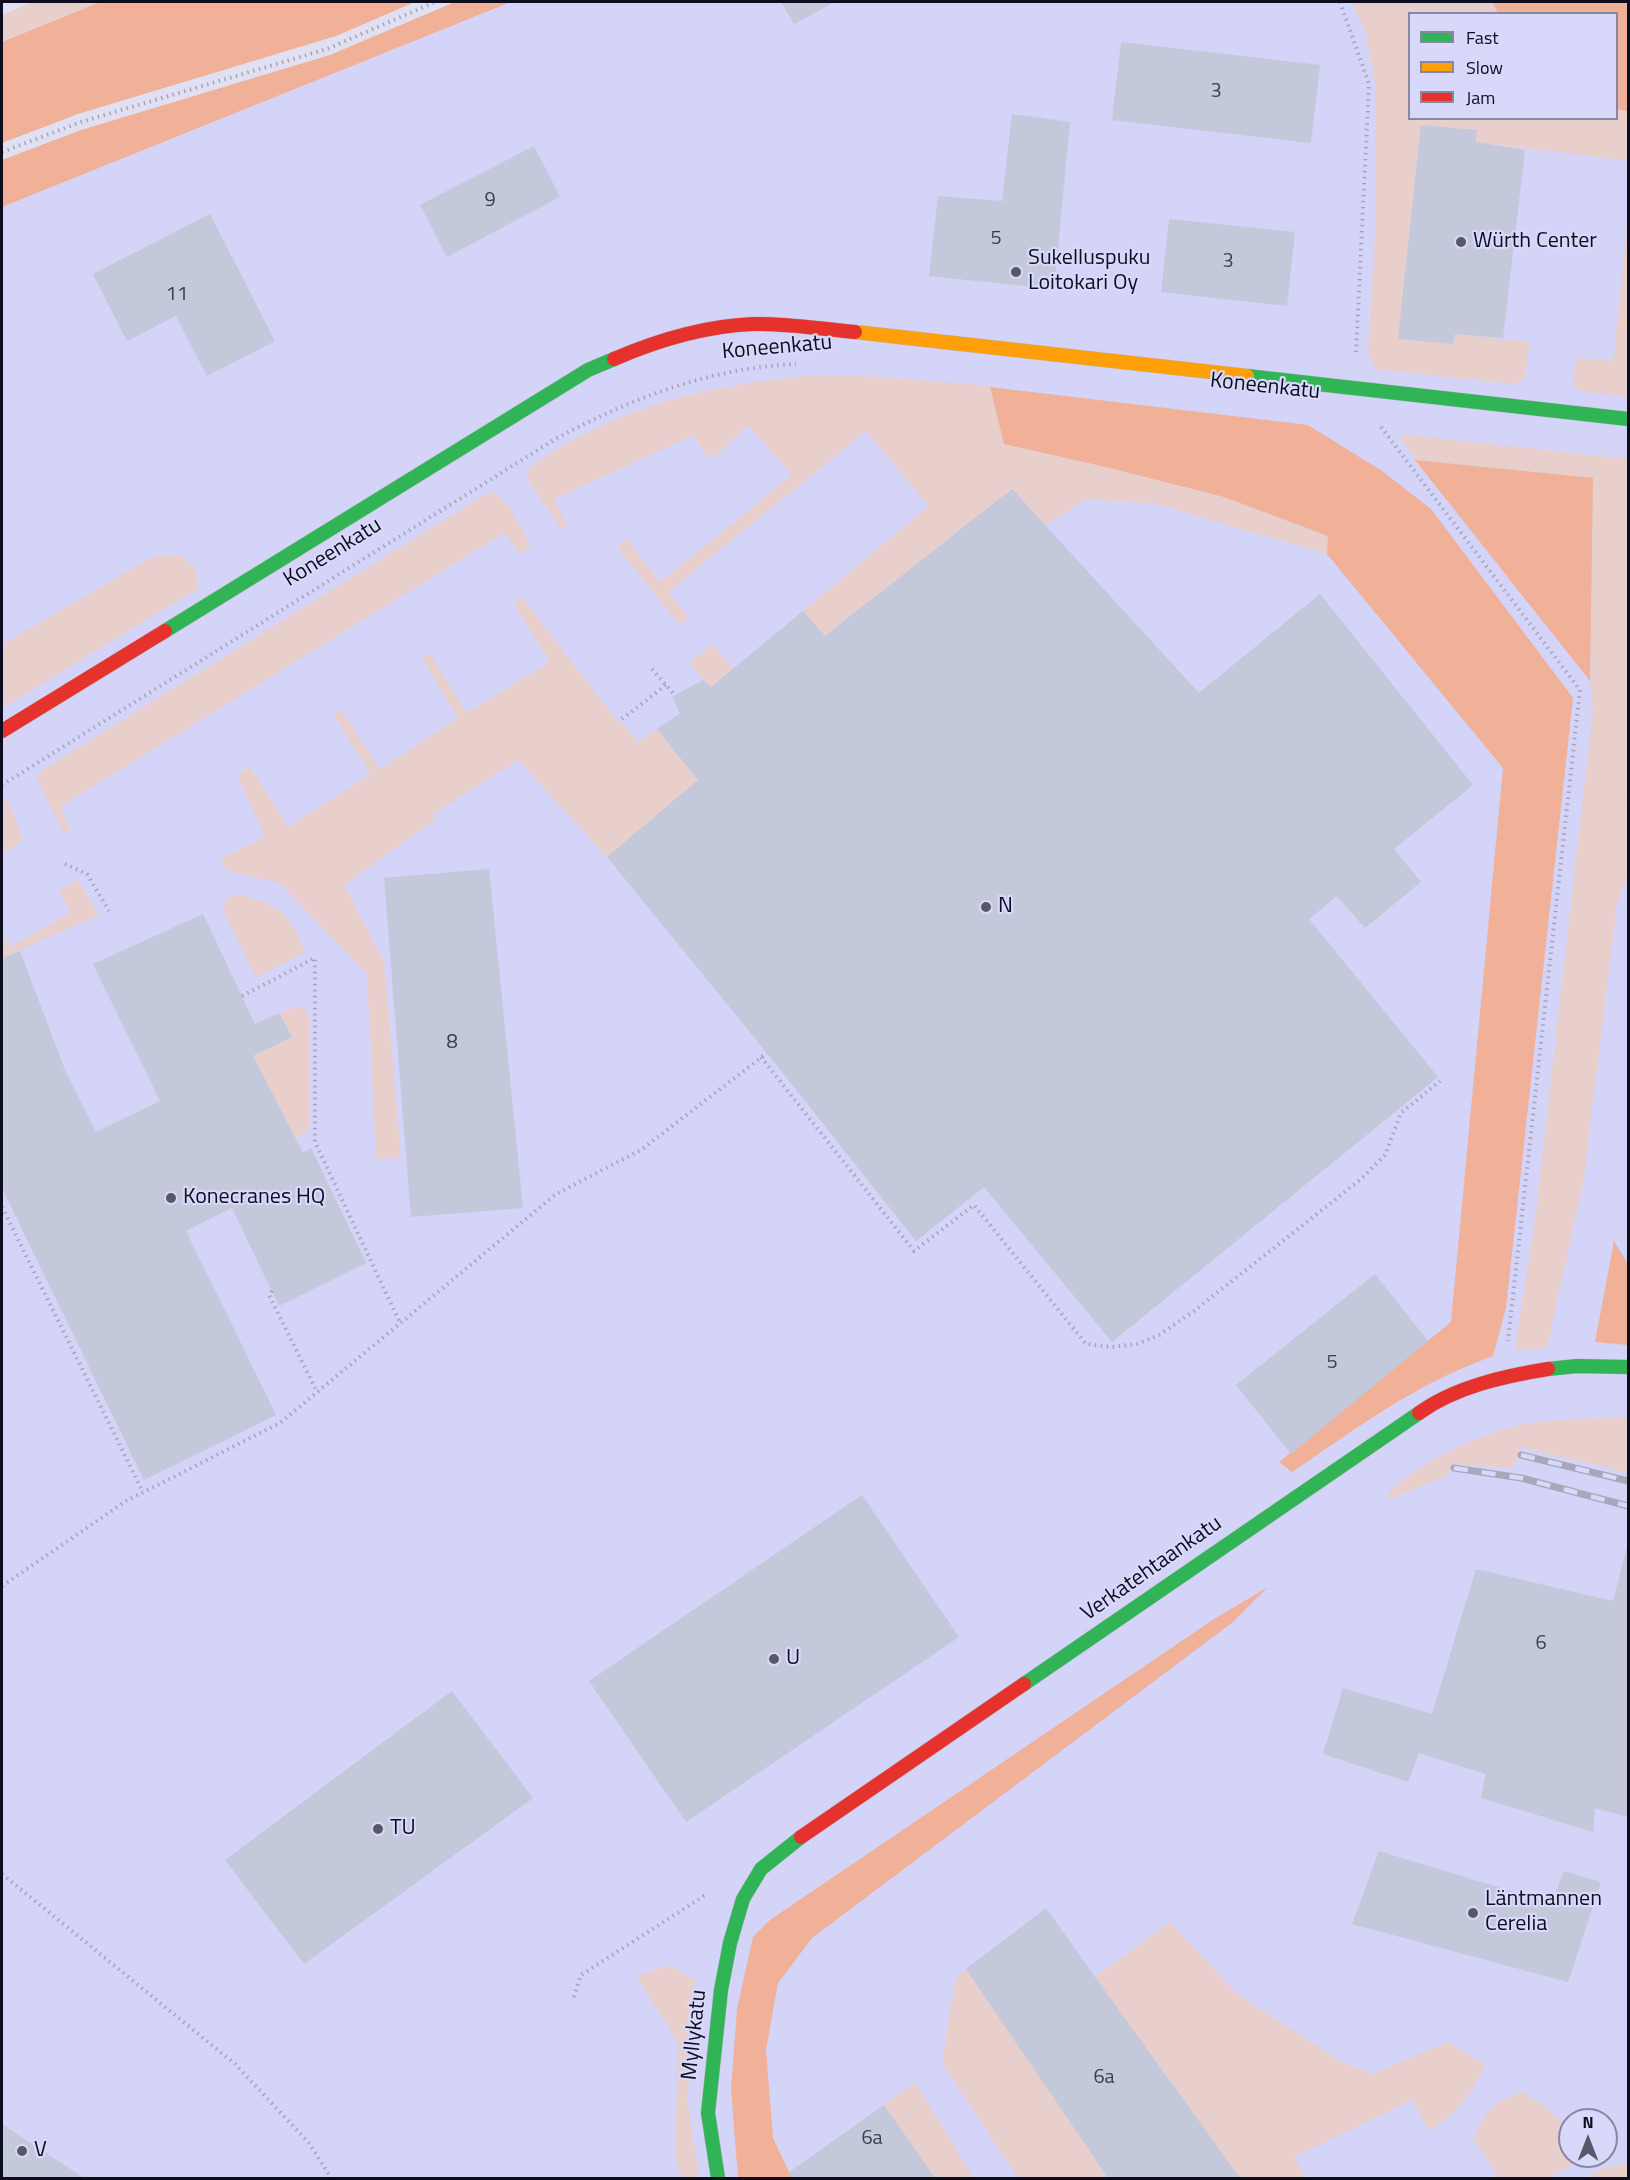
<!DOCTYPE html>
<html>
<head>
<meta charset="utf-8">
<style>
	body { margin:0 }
	#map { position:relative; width:1630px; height:2180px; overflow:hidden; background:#e0e0f2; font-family:"Titillium Web",sans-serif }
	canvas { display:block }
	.frame { position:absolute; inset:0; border:3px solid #0e0d20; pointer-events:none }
	.legend { position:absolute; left:1408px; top:12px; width:210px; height:108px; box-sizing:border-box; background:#d8d8fa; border:2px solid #8787a3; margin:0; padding:8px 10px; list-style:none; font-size:18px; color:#0e0d20 }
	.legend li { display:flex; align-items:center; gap:12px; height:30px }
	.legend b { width:30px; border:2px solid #8787a3 }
	.north { position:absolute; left:1558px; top:2108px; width:60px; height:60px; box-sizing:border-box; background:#d8d8fa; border:2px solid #8787a3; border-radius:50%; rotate:0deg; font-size:16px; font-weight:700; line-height:24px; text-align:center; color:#0e0d20 }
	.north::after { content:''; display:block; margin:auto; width:21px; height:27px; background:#58576a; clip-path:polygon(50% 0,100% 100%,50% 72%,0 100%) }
</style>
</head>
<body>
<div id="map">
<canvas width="1630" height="2180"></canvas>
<div class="frame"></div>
<ul class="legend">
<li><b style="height:8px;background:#30b455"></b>Fast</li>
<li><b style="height:8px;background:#ff9f0a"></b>Slow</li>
<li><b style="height:8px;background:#e5322d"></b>Jam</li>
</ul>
<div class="north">N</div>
</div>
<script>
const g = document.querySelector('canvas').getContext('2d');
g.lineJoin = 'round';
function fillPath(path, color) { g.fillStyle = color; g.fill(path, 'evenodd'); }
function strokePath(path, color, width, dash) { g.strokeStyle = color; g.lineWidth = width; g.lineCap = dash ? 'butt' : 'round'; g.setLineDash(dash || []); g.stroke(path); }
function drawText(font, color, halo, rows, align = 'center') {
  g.font = font + ' "Titillium Web",sans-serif'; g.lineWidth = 4.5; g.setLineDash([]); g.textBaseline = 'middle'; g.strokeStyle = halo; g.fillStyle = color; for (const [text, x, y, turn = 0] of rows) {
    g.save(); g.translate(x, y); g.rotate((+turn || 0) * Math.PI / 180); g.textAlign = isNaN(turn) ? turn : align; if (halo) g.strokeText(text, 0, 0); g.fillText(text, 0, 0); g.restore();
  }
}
const built = new Path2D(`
	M511,2H1628V2178H2V207ZM1410,14H1616V118H1410ZM1570,2120H1606V2156H1570Z`);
const green = new Path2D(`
	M33,2H100L2,42V15Z
	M1351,2H1492L1498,13L1410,14V118H1616L1617,109L1628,111V161L1476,142L1477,130L1421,125L1398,339L1453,344L1455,334L1530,342L1525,378L1513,384L1375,369L1368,354L1376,218L1375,84L1366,34Z
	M1628,216V397L1581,391L1573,386L1576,358L1613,361Z
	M816,375L886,377L990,386L1004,444L1110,468L1224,497L1328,536L1327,554L1156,504L1086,499L1046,525L1012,489L825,636L803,611L929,506L866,431L668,592L689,617L679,624L617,547L626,539L660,582L792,475L748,425L718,454L707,458L694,435L554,499L568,528L561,529L525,475C535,461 550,454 565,445C641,399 729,383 816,375Z
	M1399,434L1628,459V768C1624,802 1630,837 1628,871C1627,881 1621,893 1617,902L1584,1178L1547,1348L1515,1350L1536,1212L1593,708L1590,681L1593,478L1415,460Z
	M494,492L508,505L531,546L520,554L504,533L60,807L71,832H63L38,781L37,775L46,768L481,497Z
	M180,555L195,568L199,588L2,708V649L5,643L152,557Z
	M522,597L615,718L623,724L638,743L657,729L698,780L607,857L518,760L432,815L435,820L344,885L384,962L401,1158L376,1159L367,974L280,883L237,873L227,869L220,859L265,837L237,775L250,767L288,827L371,774L333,714L341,710L380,769L458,718L422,658L430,653L467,713L550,662L513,603Z
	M712,645L734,669L711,687L689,663Z
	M6,798L16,819L22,841L2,854V799Z
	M78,880L99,915L2,958V933L11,947L71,912L59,892Z
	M236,895C275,900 292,915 305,952L256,978L224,912L225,900Z
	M297,1007L304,1008L309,1018V1128L296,1139L253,1056L291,1037L279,1013Z
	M1616,1417L1628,1418V1473L1520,1447L1513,1468L1453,1464L1445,1477L1391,1498L1387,1494C1421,1460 1490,1428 1538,1422C1564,1419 1590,1419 1616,1417Z
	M1170,1922L1237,1994L1343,2063L1372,2074L1448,2042L1485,2065C1473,2093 1455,2114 1430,2131L1412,2100L1294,2157L1307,2178H1240L1095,1977Z
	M671,1965L695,1981L698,2013L687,2098L699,2178H681L675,2151L678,2042L636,1976Z
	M966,1969L1108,2178H1018L942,2063L955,1980Z
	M915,2082L974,2178H935L884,2105Z
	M1521,2092L1543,2105L1570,2129V2156H1584L1585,2159L1548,2178H1489L1497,2174L1473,2139C1483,2113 1494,2101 1521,2092Z
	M1628,2163V2178H1585L1601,2169Z`);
const forest = new Path2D(`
	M100,2H415L336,36L78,114L2,143V42Z
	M455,2H511L2,207V160L81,130L330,55Z
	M1492,2H1628V111L1617,109L1616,14L1498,13Z
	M990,387L1308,425L1382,471L1431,509L1573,698L1506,1308L1493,1356C1415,1384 1360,1426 1292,1472L1279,1462L1451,1322L1503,768L1327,554L1328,536L1224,497L1110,468L1004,444Z
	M1415,460L1593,478L1590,681Z
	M1614,1241L1628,1264V1345L1595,1342Z
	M1268,1587L1233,1622L812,1938L778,1983L766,2050L773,2138L792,2178H738L731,2089L737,2009L753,1937L770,1920L1214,1619Z`);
const building = new Path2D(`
	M781,2H835L794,24Z
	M1121,42L1320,65L1311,143L1112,120Z
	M1012,114L1070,122L1054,289L929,276L938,196L1002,201Z
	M1421,125L1477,130L1476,142L1525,150L1503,338L1455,334L1453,344L1398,339Z
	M534,146L560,197L447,257L420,205Z
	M210,214L275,341L207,376L176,316L127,341L93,274Z
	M1169,219L1295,232L1287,306L1161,292Z
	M1012,489L1199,693L1320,594L1473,785L1394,849L1421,882L1365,928L1337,896L1309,919L1438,1077L1112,1342L984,1187L916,1241L767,1053L607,857L698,780L657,729L680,713L672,697L703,680L711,687L803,611L825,636Z
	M489,869L523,1208L411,1217L384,878Z
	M203,914L255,1024L279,1013L292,1037L253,1056L303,1153L311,1148L366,1263L279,1306L232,1208L186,1231L276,1415L144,1480L2,1188V958L20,951L65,1070L96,1132L160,1101L93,964Z
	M1375,1274L1428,1341L1291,1454L1236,1385Z
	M862,1495L959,1637L686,1822L589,1681Z
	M1628,1543V1817L1595,1808L1593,1832L1481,1798L1486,1774L1419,1753L1408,1782L1323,1754L1343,1688L1432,1714L1476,1569L1613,1601Z
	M452,1691L533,1798L304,1964L225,1860Z
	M1379,1851L1551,1903L1564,1871L1601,1882L1568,1982L1352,1924Z
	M1046,1908L1095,1977L1240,2178H1108L966,1969Z
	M884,2105L935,2178H792L788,2173Z
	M2,2124L84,2178H2Z`);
const path = new Path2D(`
	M1340,2L1369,84L1356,353
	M2,152L81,122L327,49L435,2
	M1381,427L1580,690L1508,1341
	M652,669L675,695
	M622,719L666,685
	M2,785L557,438C632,398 710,368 796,364
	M65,864L87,874L109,911
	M242,996L315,958V1142L400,1323
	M761,1057L914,1251L974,1205L1086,1344L1112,1347L1137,1344L1159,1335L1194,1311L1360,1180L1385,1155L1401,1113L1440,1081
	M2,1207L143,1492
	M272,1291L269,1295L317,1392
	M2,1586L126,1501L280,1423L556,1194L641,1150L767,1053
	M2,1874L235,2064L309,2143L331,2178
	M574,1997L581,1975L704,1896H708`);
const fast = new Path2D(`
	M1247,376L1628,419
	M165,631L588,370L614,359
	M1548,1369L1577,1366L1628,1367
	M1024,1684L1419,1413
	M718,2178L708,2113L721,1990L730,1943L743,1899L761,1869L801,1837`);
const slow = new Path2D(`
	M855,332L1247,376`);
const jam = new Path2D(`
	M614,359C658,340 705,326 753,324C787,323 821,329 855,332
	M2,731L165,631
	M1419,1413C1455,1387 1504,1376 1548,1369
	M801,1837L1024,1684`);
const rail = new Path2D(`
	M1521,1455L1628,1481
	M1454,1468L1521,1478L1628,1506`);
const markers = [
	[1461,242,6,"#58576a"],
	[1016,272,6,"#58576a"],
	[986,907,6,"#58576a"],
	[171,1198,6,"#58576a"],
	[774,1659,6,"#58576a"],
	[378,1829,6,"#58576a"],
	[1473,1913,6,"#58576a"],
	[22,2151,6,"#58576a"]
];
const numberNames = [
	["3",1216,92],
	["9",490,201],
	["5",996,239],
	["3",1228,262],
	["11",177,295],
	["8",452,1043],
	["5",1332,1363],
	["6",1541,1644],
	["6a",1104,2078],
	["6a",872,2139]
];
const poiNames = [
	["Würth Center",1473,242],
	["Sukelluspuku",1028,259],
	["Loitokari Oy",1028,284],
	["N",998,907],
	["Konecranes HQ",183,1198],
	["U",786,1659],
	["TU",390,1829],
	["Läntmannen",1485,1900],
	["Cerelia",1485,1925],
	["V",34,2151]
];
const streetNames = [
	["Koneenkatu",777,348,-5],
	["Koneenkatu",1265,387,6],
	["Koneenkatu",333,553,-32],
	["Verkatehtaankatu",1152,1569,-35],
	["Myllykatu",695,2035,-84]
];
fillPath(built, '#d4d3f8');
fillPath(green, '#e8cfcb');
fillPath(forest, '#f0b198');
fillPath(building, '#c3c8da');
strokePath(fast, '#bcbccb', 15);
strokePath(slow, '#bcbccb', 15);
strokePath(jam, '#bcbccb', 15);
strokePath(path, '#a6a5b7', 4, [1.5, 4.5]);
strokePath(fast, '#30b455', 14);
strokePath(slow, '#ff9f0a', 14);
strokePath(jam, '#e5322d', 14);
strokePath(rail, '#a9a8ba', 7);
strokePath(rail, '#d8d8fa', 4.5, [14]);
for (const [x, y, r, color] of markers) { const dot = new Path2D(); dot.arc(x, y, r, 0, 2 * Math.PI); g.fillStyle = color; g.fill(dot); strokePath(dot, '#d8d8fa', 2); }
drawText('20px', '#3b3c4e', null, numberNames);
drawText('22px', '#0e0d20', '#d8d8fa', poiNames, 'left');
drawText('22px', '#0e0d20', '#d8d8fa', streetNames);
</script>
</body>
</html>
